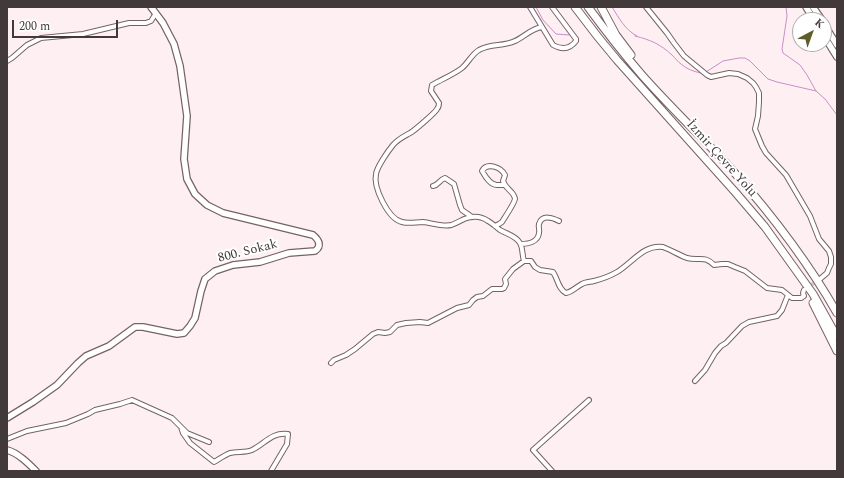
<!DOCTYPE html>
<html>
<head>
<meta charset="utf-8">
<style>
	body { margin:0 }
	#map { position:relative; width:844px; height:478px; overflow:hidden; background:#fef0f2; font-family:Spectral,serif }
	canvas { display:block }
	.frame { position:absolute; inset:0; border:8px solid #42393b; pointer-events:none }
	.north { position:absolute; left:792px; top:12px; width:40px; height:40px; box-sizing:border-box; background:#fff; border:1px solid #b3b0b1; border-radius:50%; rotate:41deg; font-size:11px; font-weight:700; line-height:16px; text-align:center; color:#42393b }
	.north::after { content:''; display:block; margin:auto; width:14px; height:18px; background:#5f5e2a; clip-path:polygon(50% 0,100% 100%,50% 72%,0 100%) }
	.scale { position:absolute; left:12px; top:20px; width:106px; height:18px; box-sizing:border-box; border:2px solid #42393b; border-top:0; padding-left:5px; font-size:12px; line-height:14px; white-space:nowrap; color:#42393b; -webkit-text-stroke:3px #fff; paint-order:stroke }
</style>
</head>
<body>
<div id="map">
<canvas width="844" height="478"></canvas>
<div class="frame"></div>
<div class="north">K</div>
<div class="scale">200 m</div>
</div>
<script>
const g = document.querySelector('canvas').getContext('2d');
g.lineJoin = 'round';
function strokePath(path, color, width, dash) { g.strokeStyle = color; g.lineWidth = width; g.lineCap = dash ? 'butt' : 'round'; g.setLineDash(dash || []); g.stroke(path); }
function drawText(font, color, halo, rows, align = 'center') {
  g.font = font + ' Spectral,serif'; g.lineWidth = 4; g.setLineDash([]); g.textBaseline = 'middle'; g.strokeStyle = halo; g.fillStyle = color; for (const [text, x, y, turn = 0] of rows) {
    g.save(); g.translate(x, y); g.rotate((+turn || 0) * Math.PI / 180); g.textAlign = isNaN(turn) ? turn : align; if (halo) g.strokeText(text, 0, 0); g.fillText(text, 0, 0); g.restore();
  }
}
const stream = new Path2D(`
	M536,7L543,20L556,34L569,35
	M612,7C619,18 625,30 637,36
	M786,7L787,16L782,49L783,53L800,65L807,75L816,91L825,99L837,115
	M635,36C651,40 660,44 672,55C675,58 678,62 681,64C686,69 695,72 701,73
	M706,72L723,61L739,58H745L750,61L768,79L777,82L816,91`);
const streetTunnel = new Path2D(`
	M806,288L819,280`);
const street = new Path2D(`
	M530,7L553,45C562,50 570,49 576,41V39L552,7
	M646,7L667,33L674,43L684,56L707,75L711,77L729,73L738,74L747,78L753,83L756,87L759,93V102L758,116L755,129L762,146L766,153L786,175L810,216L819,239L829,251L831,257V264L829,268L827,273L820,279
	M7,61L12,58L27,45L41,38L83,34L129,23H146L151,21L156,13
	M433,186C439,185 439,180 445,178L454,184L460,205L462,210L472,217
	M495,226L499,224L502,222C505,217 514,204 515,199C515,197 514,196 513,194C509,189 505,187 503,181L505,175C501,167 487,162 482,171C485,176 490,185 497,185C500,185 502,185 504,185
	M521,244C528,244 538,242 539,233C540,230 538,227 539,224C542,214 553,218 559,221
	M524,261H531L535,267L540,270L553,272C558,279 558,289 566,293C572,292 576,287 582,284C585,282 590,282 594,281C602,279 610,276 617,272C632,263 644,244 663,247C671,250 679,255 687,258C699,261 705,255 714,265L722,264H728L735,267L745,271L767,288L782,290L792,298H801L804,296L803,293L804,290
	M331,363L334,360L346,355L355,349L373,334L378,332L385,333L390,332L397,325L406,323L420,322L428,323L457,308L469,305L473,300L477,297L483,296L492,289H502L504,288L506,284L505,279L513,269L524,261C522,255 523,248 520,243C516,236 507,234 500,230C496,227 492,223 488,221C481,216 472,216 464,219C460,221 455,224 451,225C442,227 432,223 423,222C416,222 409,224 402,222C388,219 373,187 376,174C377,167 388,151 393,145C398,139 403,137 410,133C414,131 436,112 437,109C439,107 439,105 439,103L431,91L432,85C442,79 453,75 462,68C468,63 472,54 479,50C492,43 502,47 515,41C524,37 532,28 542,27
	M695,381L705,370L715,353L721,346L726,343L742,326L749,322L777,316L782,310L788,295
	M181,427L183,433L190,443L214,462C219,459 225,455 230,453C238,451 245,453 252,450C265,444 271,432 288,434L287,444L271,471
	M7,439L27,431L66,423L88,414L95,410L120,404L132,400L172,418L187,433L209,442
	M552,471L533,450L589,400`);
const secondary = new Path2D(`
	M806,7L814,20
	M813,7L822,20
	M824,24L837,45
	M824,36L837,57
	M7,418L33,402L57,385L78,363L86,356L109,346L135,327H143L177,334L184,333L190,326L195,318L201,291L205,279L215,271L233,265L260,262L289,253L315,251C322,246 319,240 313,235L223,213L207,205L195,194L187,179L184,159L187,116L180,66L174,44L163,23L151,7
	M7,450C18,453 28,463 36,471`);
const highway = new Path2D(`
	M575,7L598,37L617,60L736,193L765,227L813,294L837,337
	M588,7C605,30 622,52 641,74C670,107 703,138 733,171C772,215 808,262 837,313
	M601,7L616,35L631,55
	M813,303L837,351`);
const streetNames = [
	["İzmir Çevre Yolu",721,159,48],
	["800. Sokak",248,252,-14]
];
strokePath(stream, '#c68ec8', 1);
strokePath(streetTunnel, '#d8cbcd', 4, [4, 2]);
strokePath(street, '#766266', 6);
strokePath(secondary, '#766266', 8);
strokePath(highway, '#766266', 9);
strokePath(street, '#fff', 4);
strokePath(secondary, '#fff', 5.5);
strokePath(highway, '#fff', 7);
drawText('13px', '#42393b', '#fff', streetNames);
</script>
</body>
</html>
